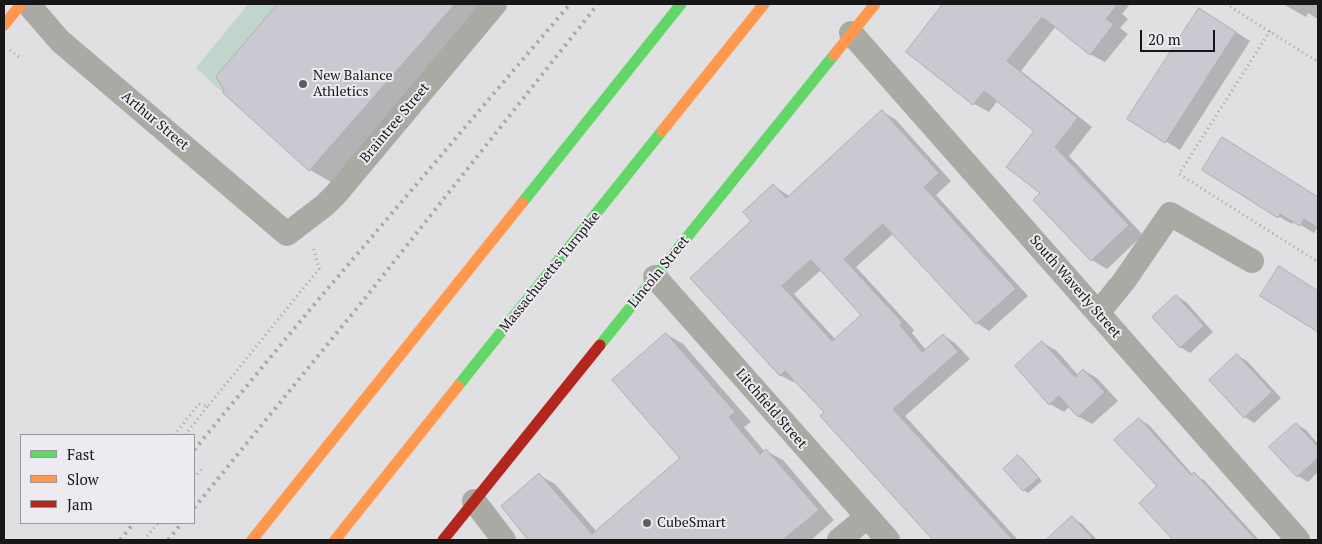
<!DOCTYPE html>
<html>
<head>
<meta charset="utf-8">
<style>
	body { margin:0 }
	#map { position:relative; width:1322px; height:544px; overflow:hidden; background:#e0dfe2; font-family:"PT Serif",serif }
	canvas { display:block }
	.frame { position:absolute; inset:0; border:5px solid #171718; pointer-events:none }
	.legend { position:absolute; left:20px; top:434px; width:175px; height:90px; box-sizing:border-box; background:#edebf0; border:1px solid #97969a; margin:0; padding:6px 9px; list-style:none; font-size:15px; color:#171718 }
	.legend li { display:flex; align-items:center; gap:10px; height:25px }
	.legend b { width:25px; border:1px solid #97969a }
	.scale { position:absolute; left:1140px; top:30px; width:75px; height:22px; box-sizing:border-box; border:2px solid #171718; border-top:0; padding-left:6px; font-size:15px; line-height:18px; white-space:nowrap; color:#171718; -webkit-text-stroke:4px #edebf0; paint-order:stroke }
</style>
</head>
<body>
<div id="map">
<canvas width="1322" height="544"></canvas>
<div class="frame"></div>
<ul class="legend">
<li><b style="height:6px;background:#63d668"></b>Fast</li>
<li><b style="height:6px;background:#ff974d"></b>Slow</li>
<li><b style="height:6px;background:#b3261e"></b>Jam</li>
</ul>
<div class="scale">20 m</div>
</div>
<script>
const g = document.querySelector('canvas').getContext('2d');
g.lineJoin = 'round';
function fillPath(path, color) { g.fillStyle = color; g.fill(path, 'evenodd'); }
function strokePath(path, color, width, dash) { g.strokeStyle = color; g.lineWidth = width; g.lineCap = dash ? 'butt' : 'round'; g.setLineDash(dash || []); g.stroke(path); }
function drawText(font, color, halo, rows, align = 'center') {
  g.font = font + ' "PT Serif",serif'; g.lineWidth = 4; g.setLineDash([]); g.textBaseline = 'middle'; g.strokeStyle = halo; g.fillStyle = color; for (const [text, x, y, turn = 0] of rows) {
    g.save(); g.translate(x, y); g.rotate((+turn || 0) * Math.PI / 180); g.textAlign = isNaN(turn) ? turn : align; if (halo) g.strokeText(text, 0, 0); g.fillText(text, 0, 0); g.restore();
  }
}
const green = new Path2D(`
	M248,4H278L216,77L224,90L223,93L196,68Z`);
const shadow = new Path2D(`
	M279,4H487L331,182L310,170L224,92L225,90L218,77Z
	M945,4H1130L1122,14L1128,19L1120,28L1128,34L1105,62L1090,54L1056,26L1021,71L1092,127L1069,156L1143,235L1107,269L1092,260L1041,193L1036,131L998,100L989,112L974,104L907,52Z
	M1283,4H1318V19L1308,13L1306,17Z
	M1213,17L1250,41L1180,150L1129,119Z
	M882,112L895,119L951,181L936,195L1028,296L989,331L977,323L894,233L856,267L914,330L912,333L926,350L943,335L955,343L970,359L905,416L1018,540H935L822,416L825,412L796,380L793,382L780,375L753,221L774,186L789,196ZM821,270L863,315L836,340L794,294Z
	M1236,146L1318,198V227L1314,233L1294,221L1292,224L1278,216Z
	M1177,296L1186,302L1213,332L1190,353L1180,347Z
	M666,334L683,344L751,422L744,427L765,452L766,451L783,460L834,520L811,540H530L503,506L539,475L555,484L597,532L682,458Z
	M1043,343L1057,351L1078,375L1083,370L1097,378L1118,401L1092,424L1078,416L1070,406L1064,412L1050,404Z
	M1238,356L1247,361L1281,398L1254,423L1245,417Z
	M1139,419L1149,425L1193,475L1204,480L1259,540H1175L1141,503L1158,486Z
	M1296,424L1306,430L1318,444V472L1308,482L1298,476L1271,447Z
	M1018,457L1023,459L1042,481L1028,493L1024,490Z
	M1072,518L1082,524L1097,540H1064L1057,532Z`);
const building = new Path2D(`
	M278,4H455L309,171L223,93L224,90L216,77Z
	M943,4H1118L1106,19L1114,24L1090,55L1042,17L1007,61L1078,118L1055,147L1129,225L1091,261L1033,200L1040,193L1006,167L1034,131L984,91L973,105L906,52Z
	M1199,8L1236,32L1165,143L1127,119Z
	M882,110L939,173L924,187L1016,289L976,324L883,224L844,259L902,322L900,325L922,352L943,334L958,352L893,409L1013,540H933L820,416L824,412L785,371L780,376L690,278L751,221L743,212L773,184L786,198ZM811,260L861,315L832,341L782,286Z
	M1222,137L1318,197V228L1304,219L1300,226L1280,214L1278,218L1202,170Z
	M1279,266L1318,291V332L1260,296Z
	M1176,295L1204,326L1180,348L1152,317Z
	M666,333L735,412L729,417L760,454L766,449L819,510L783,540H528L501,506L539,473L592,534L680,458L612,380Z
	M1042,341L1075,377L1083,369L1105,392L1078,417L1059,396L1049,405L1015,366Z
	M1237,354L1272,392L1244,418L1209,380Z
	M1139,418L1191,475L1194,472L1256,540H1173L1139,503L1157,486L1114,440Z
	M1296,423L1318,447V458L1297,477L1269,447Z
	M1018,455L1039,478L1023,491L1003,469Z
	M1072,516L1094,540H1046Z`);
const path = new Path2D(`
	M1226,4L1318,62
	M1270,31L1179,174L1318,262
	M10,50L19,57
	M174,435L199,404L208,406L319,269L313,246
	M185,435L208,406
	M194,474L196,476L203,467
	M168,523L171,526
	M144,540L158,523`);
const street = new Path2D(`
	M28,4L60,41L287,234L325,205L336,194L495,4
	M851,33L1298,540
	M655,277L888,540
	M1098,313L1124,281L1170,214L1252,261
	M474,501L504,540
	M839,540L867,517`);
const fast = new Path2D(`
	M522,203L681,4
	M600,345L834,55
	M458,386L662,131`);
const slow = new Path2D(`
	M4,25L21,4
	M834,55L875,4
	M662,131L764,4
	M252,540L522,203
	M335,540L458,386`);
const jam = new Path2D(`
	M443,540L600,345`);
const rail = new Path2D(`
	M194,450L307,313L570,4
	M194,508L366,297L598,4
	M120,540L134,523
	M168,540L182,523`);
const markers = [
	[303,84,5,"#5d5d5f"],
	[647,523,5,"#5d5d5f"]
];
const poiNames = [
	["New Balance",313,76],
	["Athletics",313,92],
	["CubeSmart",657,523]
];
const streetNames = [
	["Arthur Street",155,121,40],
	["Braintree Street",395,123,-50],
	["Massachusetts Turnpike",550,272,-51],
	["Lincoln Street",659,272,-51],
	["South Waverly Street",1075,287,49],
	["Litchfield Street",771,409,49]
];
fillPath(green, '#c0d5cb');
fillPath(shadow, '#0003');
fillPath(building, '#cac9d2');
strokePath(building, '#aeaeaf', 1);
strokePath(path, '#a4a3a1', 3, [1, 4]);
strokePath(street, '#aba9a3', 24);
strokePath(fast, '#63d668', 11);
strokePath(slow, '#ff974d', 11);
strokePath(jam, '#b3261e', 11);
strokePath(rail, '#a9a8a7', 4, [2.5, 5]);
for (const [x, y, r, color] of markers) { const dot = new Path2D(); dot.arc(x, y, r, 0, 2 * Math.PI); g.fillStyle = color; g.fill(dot); strokePath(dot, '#edebf0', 2); }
drawText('14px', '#171718', '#edebf0', poiNames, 'left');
drawText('14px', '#171718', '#edebf0', streetNames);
</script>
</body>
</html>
